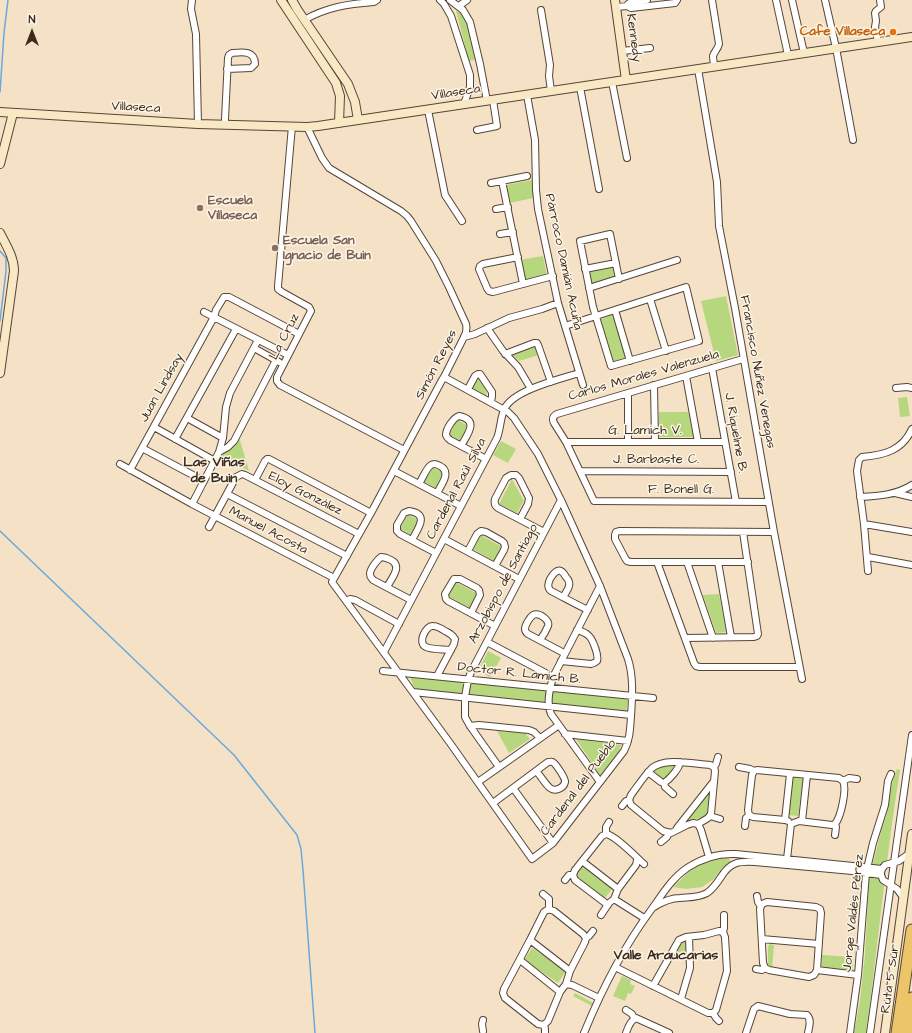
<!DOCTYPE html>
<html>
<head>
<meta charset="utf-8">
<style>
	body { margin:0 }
	#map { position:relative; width:912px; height:1033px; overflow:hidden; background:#f5e1c6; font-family:"Architects Daughter",sans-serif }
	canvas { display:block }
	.north { position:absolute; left:12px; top:12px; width:40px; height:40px; -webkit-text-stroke:3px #fcf5e5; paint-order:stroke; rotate:0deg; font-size:11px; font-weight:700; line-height:16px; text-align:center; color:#3b2a1e }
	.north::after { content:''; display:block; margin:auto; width:14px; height:18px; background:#3b2a1e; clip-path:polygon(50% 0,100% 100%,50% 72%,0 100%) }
</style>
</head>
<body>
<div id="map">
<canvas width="912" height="1033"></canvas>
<div class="north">N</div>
</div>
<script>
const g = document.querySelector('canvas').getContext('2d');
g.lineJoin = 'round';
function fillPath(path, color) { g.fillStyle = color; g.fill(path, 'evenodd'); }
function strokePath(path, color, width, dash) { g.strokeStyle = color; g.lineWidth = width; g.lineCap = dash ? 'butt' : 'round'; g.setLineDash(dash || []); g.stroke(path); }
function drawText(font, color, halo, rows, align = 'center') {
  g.font = font + ' "Architects Daughter",sans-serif'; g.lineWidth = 3; g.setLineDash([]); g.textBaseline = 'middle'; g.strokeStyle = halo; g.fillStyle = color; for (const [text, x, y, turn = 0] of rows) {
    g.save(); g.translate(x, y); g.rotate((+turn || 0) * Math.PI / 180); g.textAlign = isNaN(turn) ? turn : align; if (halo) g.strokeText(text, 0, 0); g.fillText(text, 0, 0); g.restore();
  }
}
const green = new Path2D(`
	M456,11L460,12L467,22L475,60L469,61Z
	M532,180L533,198L510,203L506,185Z
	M543,256L547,276L525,280L520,260Z
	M614,266L616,276L594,285L591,284L589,273L591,270Z
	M726,296L738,355L716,361L701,301Z
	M614,314L628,359L612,364L599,320Z
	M536,347L539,355L519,361L512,354Z
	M477,378C482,382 487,391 487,396L471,388Z
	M907,397L910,416L900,417L898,398Z
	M659,412H688L694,437H659Z
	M457,420L469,426L460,441L449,435Z
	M239,437L249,471L221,456L235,445Z
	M501,441L516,449L508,463L493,455Z
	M432,467L444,473L436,488L424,482Z
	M512,479L524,501L517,513L499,504Z
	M408,514L419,521L411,535L400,529Z
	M481,535L502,547L494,561L473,549Z
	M456,582L478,594L470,608L448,596Z
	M719,594L726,632L716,633L703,595Z
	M488,651L501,658L490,677L478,671Z
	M410,677L628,699L626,712L415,689Z
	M497,731L525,733L530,739L509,753Z
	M576,739L621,745L619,751L600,775Z
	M666,765L675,766L664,780L653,772L657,768Z
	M897,769L900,770C886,857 878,945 866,1033H854L860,1000L865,955L869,880L881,831L886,816L893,779Z
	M792,777L803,779L798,816L788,815Z
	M710,792L709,810L706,817L685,821Z
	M727,856L731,862L721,869L714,879L702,887L686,889L673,887L691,870L710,859Z
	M582,866L612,889L605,898L575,875Z
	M683,941H685L687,943V962L674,956L681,942Z
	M770,944L774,945L772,969L768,967V946Z
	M532,948L566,971L558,983L524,960Z
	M822,955L853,957V970L822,968Z
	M622,976L631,980L630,984L635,986L631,994L628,993L625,1001L613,996Z
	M575,993L593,1003L592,1006L573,996Z`);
const stream = new Path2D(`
	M0,92L4,33L8,0
	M0,251L6,258V271L0,321
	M0,531L234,755L297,835L301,849L303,870L315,1033`);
const street = new Path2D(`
	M192,0L191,9L196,34L198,124
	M440,0L444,4L451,16L470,75V87L464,104
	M450,0L463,10L470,22L480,64L487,101
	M647,0L631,2L628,4L629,7L631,8L675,3L677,0
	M712,0L719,44C718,49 714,52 713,56C713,59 714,63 714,66
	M776,0L788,55
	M792,0L804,53
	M825,0L836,48L853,140
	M459,6L467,0
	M616,7L628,6
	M541,10L550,65L549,76L551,91
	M304,20C327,7 348,4 374,2L377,0
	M878,42L875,27L876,21L875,13L876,11L881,7L880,0
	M622,51L650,48
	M698,69L717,182L719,226L735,308L774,532L802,679
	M612,82L627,158
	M580,87L599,189
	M527,95L535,140L536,190L538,209L558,303L583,385
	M428,110L445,195L462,221
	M225,125V119L228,58L229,55L232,53C242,52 255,50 255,64L251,68L227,69
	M292,126L278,286V289L282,292L309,307L311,311L277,377V381L280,385L404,450
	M307,127L322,158L329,168L401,211L407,216L411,221L436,261L449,287L466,324C467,329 467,332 464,337L444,377L442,380L371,513L332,582L450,743L532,859L553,843L624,751C630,740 630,729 631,717C632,698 634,678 628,659L600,586L561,500L538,454L514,418L508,412L444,377
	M477,130L497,126L493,100
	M502,181L523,284
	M491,183L527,176
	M496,209L508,207
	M500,234L513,232
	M518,257L483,264L480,266L479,269L487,288L489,291L493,292L553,276
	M585,269L616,263
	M589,288L677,260
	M650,299L666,351
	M615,310L630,361
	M204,312L288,355
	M565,326L686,287L699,341L611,366L593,307L580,241L610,234L619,279
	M487,328L503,351L518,367L531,389
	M464,337L475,334L509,318L542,309L558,303
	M254,348L279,362
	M505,354L534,343H537L538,345L551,382
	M743,359L557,414C553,416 552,419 554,423L566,442L594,501L768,502
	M712,368L736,502
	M686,376L698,442
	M654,385L655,442
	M896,388L907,387L912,388
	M468,389L475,376L478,374H480L492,392V396L491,402
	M628,393V442
	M187,418L223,438
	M154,427L215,461
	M175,439L236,329
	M566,442H725
	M461,446C467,435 480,420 459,416C453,418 446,429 446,435C447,438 448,438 450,440L486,459
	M142,448L204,481
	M219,452L228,447L234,441L276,360
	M120,464L192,504L334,578
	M130,470L214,317L216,310L224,297H229L299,334
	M394,471L461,506
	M580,471L731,472
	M255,480L265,461L267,459H269L371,513
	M419,484C422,479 427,467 431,465C434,463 437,464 440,466C452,472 441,485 437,493
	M895,493L912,497
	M227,494L347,556
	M860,497C879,496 896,495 912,485
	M192,504L219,452L223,438L226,407L230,393L258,340
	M520,519L528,504L529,498L519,478L516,475H511L506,478L495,499C494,503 495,506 498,508L544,532
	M864,524L912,532
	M209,527L236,477L242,474L245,475L359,534
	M444,539L519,579
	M412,540C418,528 430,514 409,511L404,513L397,525V531L400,534L436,553
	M468,551L477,534L481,531L486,532L502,541L504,543L505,547L504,550L495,566
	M868,557L912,565
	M657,562L694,663L696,666L700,667H799
	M687,562L713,638
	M718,562L731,637
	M748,562H631L627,561L625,558L615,539V535L616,532L620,531L774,532
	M868,571L864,524L857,471L859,460L862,457C884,455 902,451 912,429
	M387,587C391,579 403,566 391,560C387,558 385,557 381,557C377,560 370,569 370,574C370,578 372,578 373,580L411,600
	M563,597C565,594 568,590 569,586C570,582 568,579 566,577C560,566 555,571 550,579C548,584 547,587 551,591C563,597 575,604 588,610
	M346,601L350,599L355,600L399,624
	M471,613L480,595L479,590L477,588L460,579H454L445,594L446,599L448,601L495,626
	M685,638L754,637L757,636L758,634L743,532
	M540,640C543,636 546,631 548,626C550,620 539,612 533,615C530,617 525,625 525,629C525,632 526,632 528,634L562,652L565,653
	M487,642L553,677
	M384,652L497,438C501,428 500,417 505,408C514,390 560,379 579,373
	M561,661L591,664C594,663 595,663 597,661C599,656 593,640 589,636C586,633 581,631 577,630
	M383,671L653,698
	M437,676L454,644L455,639C452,634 449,633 445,631C442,629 437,626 433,626C426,625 417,643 426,647C432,650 445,649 451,650
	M413,692L631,715
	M470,726L479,725L529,730L534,732L540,738
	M565,734L628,741
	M499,767L470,726L465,717V697L468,680L471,672L561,500
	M739,767L750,769L754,771L757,770L839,778L843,781
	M648,772L661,782L664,783L665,787L673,794
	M843,781L849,778L857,779
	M478,782L559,725
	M600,782L551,714C546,703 550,688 553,677L600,586
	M664,783C670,779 679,769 680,762
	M513,788L553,843
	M629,800L631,805L663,831L671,833L687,825L693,823L698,824L708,818L711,814L715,771L714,767L716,764L718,757
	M493,803L548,762C551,762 552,761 554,763C557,766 566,779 565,782C564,788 555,792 550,788C545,784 541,776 536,771
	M622,806L626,801L629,800L631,795C637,787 644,776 652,768C665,757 694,764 710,765L714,767
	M749,815L753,817L785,820L788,821
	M710,816L720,819
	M785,820L790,774
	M802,821L807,775
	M698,824L701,830L709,857
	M791,824L799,821L832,825L835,824
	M745,826L746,818L749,815L748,810L752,775L754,771
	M677,828L714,781
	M606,834L602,836L575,870L573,875L575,880L608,905
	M606,834C615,835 637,858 644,864
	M606,834V827L609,822
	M835,835L836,827L835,824C841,817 847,789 843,781
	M661,842L667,837L669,833
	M787,859L791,824
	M582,861L618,889
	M565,880L569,875H573
	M543,894L549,899V909
	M757,896L758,902L760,905
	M903,897L897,889L883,880L881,875V872L882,869L885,865L899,861L910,853
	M614,899L644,918
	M654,907C662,902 670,898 680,898C689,897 698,898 707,893C713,889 717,883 721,877C730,862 739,861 755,862L852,871L881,875
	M601,915L609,903L614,899L618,889L636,865L637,860
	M762,939L819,944
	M530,940L570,971
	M520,960L560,992
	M615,967L708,1013H713
	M756,969L762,970L765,968L769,970L809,977L814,975L817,970L821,913L820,909L816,907L767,902L762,904L760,909L763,963L765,968
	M817,970L858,975
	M566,984L572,985L599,998
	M653,986L679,940L686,937L704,935L719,931L723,932
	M681,999L690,968L689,937
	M626,1010L632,1014L634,1018
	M713,1013L716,1010L727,971L725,937L723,932L724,928V915
	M713,1013L716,1018L719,1021
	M483,1020L482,1024L483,1031
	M544,1025L538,1024L505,998L503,993L504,989L530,940L544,912C547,909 550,909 554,911L583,934L586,938
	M544,1025L548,1021L560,992L566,984L570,971L585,942L586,938L589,936L593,931
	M544,1025L545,1029V1033
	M584,1033C602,989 623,948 651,910C662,895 671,879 687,868C702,858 717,853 736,854L882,869
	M626,1033C628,1027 631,1020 636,1018L669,1033
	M746,1033L754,1009L758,1006L790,1014L807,1015C812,1020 809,1027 808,1033
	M850,1033L858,975L866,873L873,843L885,805L888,781L891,774
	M870,1033L912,735`);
const secondary = new Path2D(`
	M281,0L336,83L340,96L339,123
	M292,0L297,9L348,84L355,102L358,120
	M615,0L626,80
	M0,112L198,124L307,127L318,126L912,37
	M0,164L13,113
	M0,233C6,245 14,257 14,271L0,373
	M885,1033L912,834`);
const highway = new Path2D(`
	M897,1033L912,930
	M907,1033L912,998`);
const markers = [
	[893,32,4,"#e8710a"],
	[200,208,4,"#8d6e63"],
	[275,248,4,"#8d6e63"]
];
const foodNames = [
	["Cafe Villaseca",885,32]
];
const streetNames = [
	["Kennedy",633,38,82],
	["Villaseca",456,93,-9],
	["Villaseca",136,108,3],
	["Párroco Damián Acuña",563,262,78],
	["La Cruz",285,337,-63],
	["Simón Reyes",437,365,-63],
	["Francisco Nuñez Venegas",757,372,80],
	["Carlos Morales Valenzuela",644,376,-16],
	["Juan Lindsay",162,388,-61],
	["G. Lamich V.",645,431],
	["J. Riquelme B.",735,433,80],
	["J. Barbaste C.",656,460],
	["Cardenal Raúl Silva",457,489,-62],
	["F. Bonell G.",681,490],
	["Eloy González",305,494,27],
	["Manuel Acosta",268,531,28],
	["Arzobispo de Santiago",504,584,-62],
	["Doctor R. Lamich B.",519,674,6],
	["Cardenal del Pueblo",579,788,-53],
	["Jorge Valdés Pérez",854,913,-84],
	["Ruta 5 Sur",891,979,-82]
];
const educationNames = [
	["Escuela",208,201],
	["Villaseca",208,216],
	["Escuela San",283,241],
	["Ignacio de Buin",283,256]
];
const neighbourhoodNames = [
	["Las Viñas",214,463],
	["de Buin",214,479],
	["Valle Araucarias",666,956]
];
fillPath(green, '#b7d77f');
strokePath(stream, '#69a9dc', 1.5);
strokePath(street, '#574537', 8);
strokePath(secondary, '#574537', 10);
strokePath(highway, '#574537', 13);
strokePath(street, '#fff', 6);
strokePath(secondary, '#f8e8c3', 8);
strokePath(highway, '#edc569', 11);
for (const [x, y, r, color] of markers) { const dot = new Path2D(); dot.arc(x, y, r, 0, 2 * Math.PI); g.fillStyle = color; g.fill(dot); strokePath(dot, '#fcf5e5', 1.5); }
drawText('bold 13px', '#c56008', '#fcf5e5', foodNames, 'right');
drawText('13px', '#3b2a1e', '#fcf5e5', streetNames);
drawText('bold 13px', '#785e54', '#fcf5e5', educationNames, 'left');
drawText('bold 14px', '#3b2a1e', '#fcf5e5', neighbourhoodNames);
</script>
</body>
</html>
